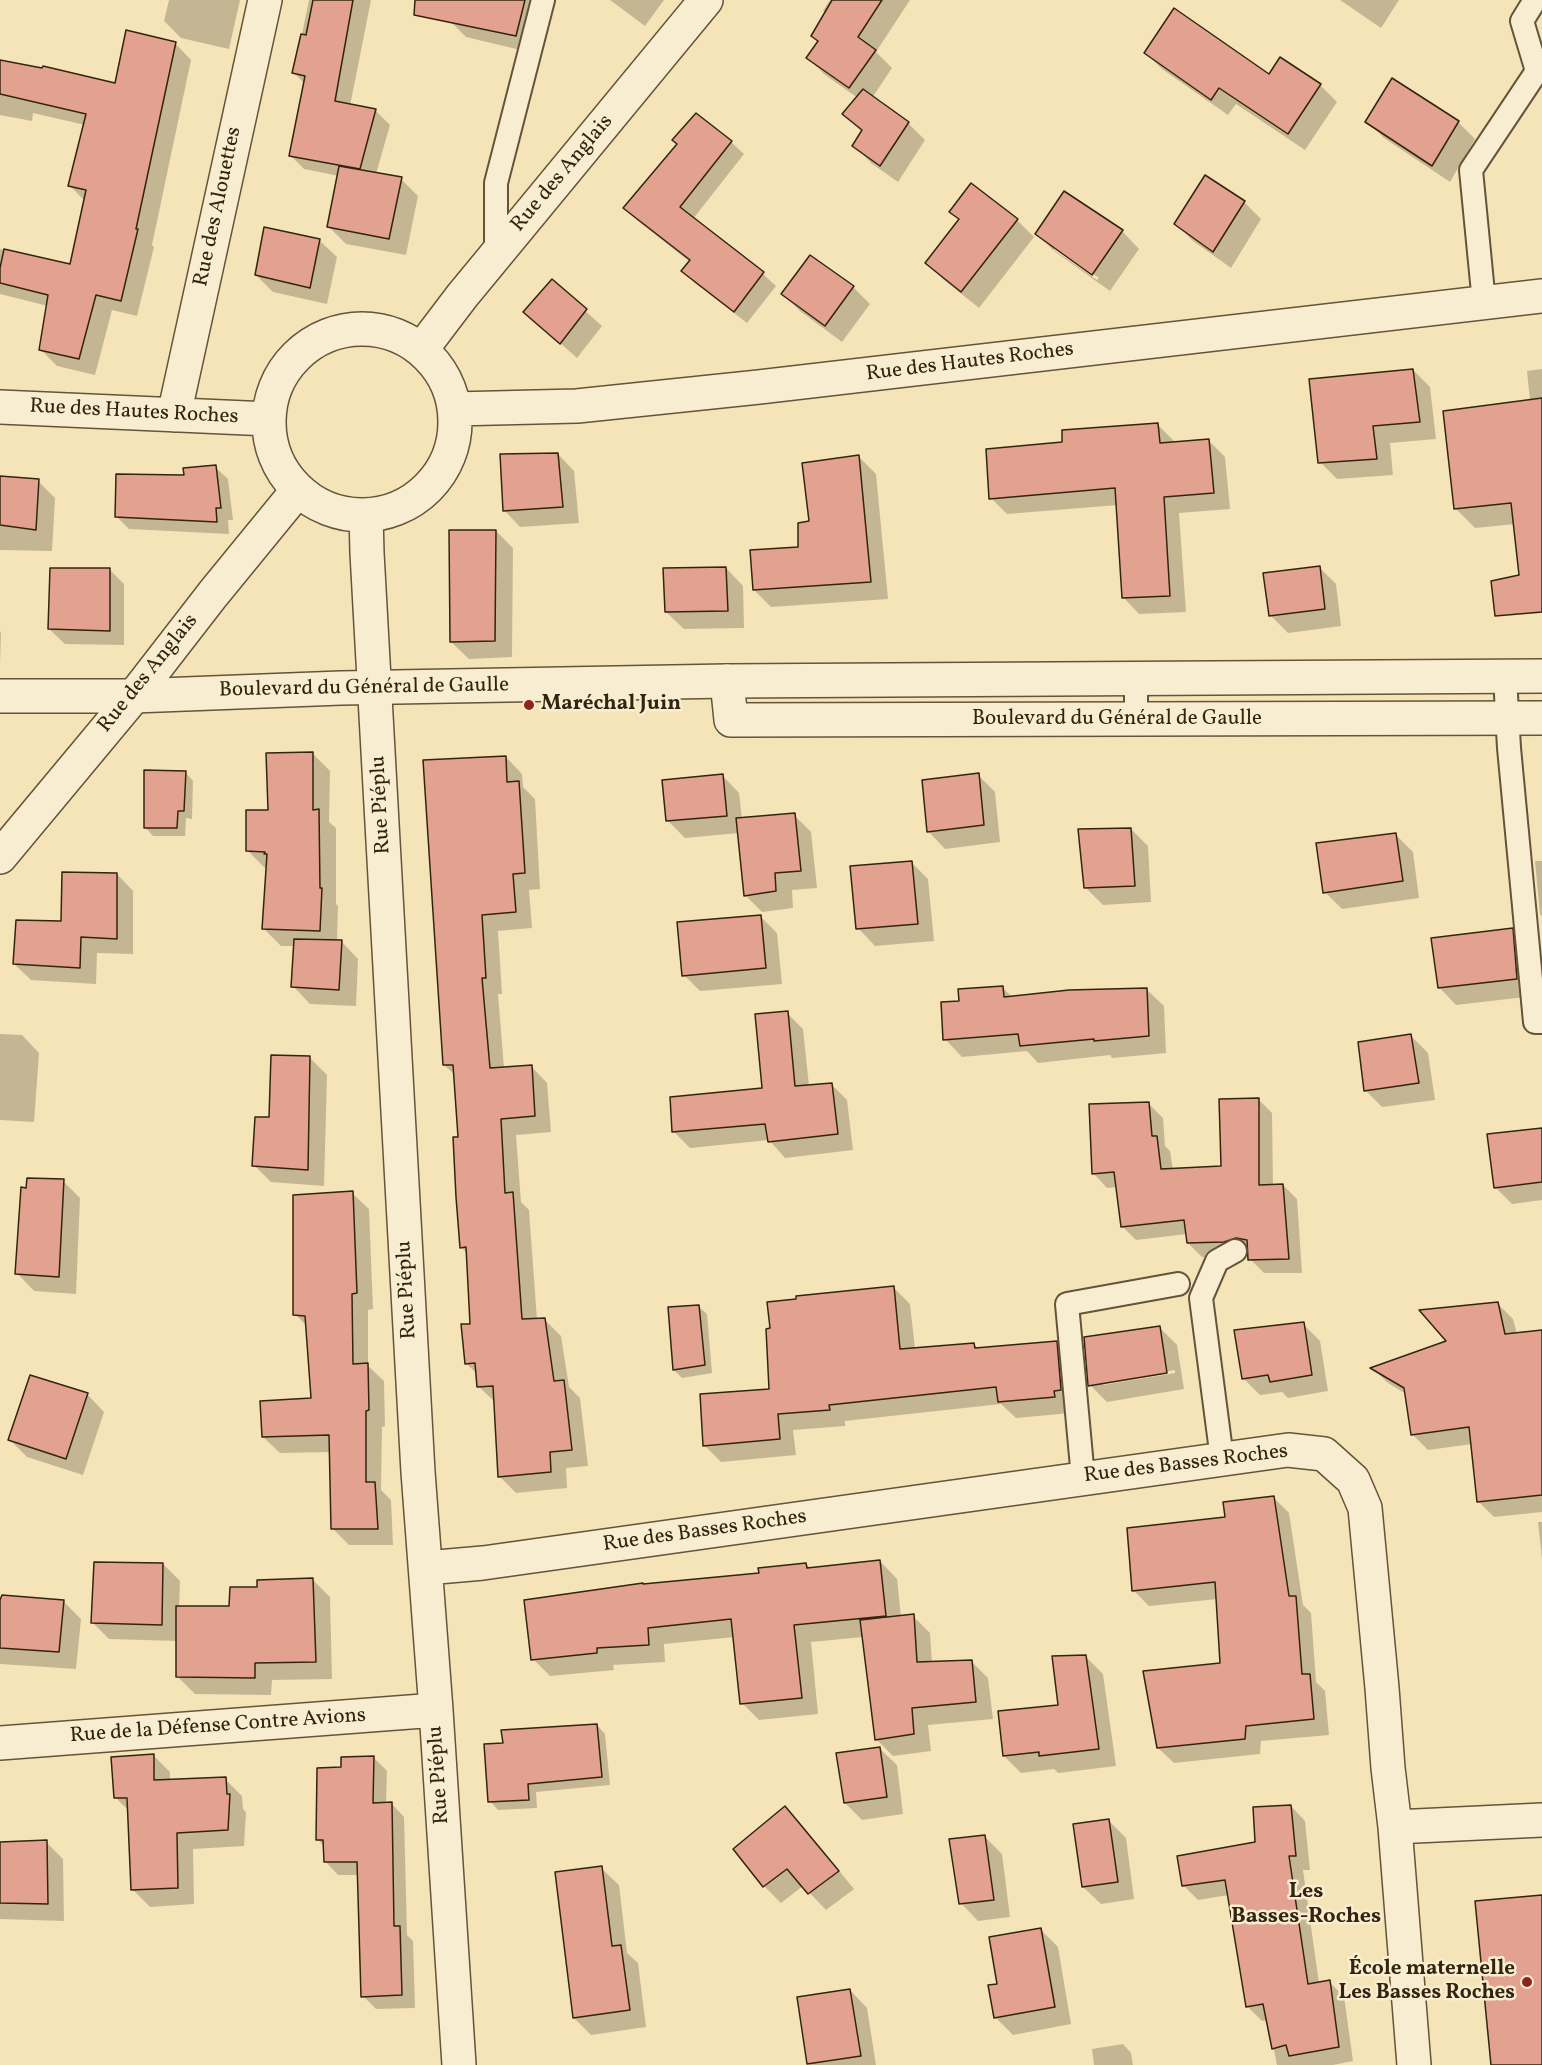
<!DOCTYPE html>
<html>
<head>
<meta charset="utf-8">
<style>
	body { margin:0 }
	canvas { display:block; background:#f5e4b8 }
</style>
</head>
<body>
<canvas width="1542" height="2065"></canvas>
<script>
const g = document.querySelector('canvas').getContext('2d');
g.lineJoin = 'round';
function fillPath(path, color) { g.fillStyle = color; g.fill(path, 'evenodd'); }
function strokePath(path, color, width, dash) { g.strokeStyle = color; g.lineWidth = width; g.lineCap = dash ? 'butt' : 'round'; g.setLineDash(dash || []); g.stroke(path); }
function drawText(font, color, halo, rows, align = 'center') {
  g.font = font + ' Vollkorn,serif'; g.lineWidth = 5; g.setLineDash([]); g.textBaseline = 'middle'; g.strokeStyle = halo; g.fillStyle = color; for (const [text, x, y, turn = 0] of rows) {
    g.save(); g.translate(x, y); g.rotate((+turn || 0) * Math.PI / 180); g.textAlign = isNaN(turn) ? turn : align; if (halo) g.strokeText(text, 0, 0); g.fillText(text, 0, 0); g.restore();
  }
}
const shadow = new Path2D(`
	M169,0H240L229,49L181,38L164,21Z
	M309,0H371L350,106L376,111L390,125L376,174L401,179L418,196L406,255L346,244L329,227L339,176L304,169L290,155L305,84L294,73Z
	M453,0H544L533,53L466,37L449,20Z
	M610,0H664L645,26Z
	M830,0H910L876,52L892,68L872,98L908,123L925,140L898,182L871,163L854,145L862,132L844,114L858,98L825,75L808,58L819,42L826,14L823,11Z
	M1340,0H1399L1381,28Z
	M175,43L191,60L152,245L154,247L137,316L112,310L95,375L57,366L41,350L48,306L0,294V249L71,266L85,201L70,186L85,125L33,113L32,121L0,115V61L116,85Z
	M1146,53L1270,76L1280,59L1320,85L1337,102L1305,150L1236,104L1228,115L1162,69Z
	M1367,121L1458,122L1475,139L1450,182L1384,138Z
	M731,142L744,154L693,219L763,274L776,286L747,323L696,284L683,271L690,262L638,221L625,208Z
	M1244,202L1261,219L1231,268L1193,241L1176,224Z
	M951,211L1017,220L1034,237L979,308L944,280L927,263L960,220Z
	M1122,231L1139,249L1110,291L1054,251L1037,234ZM1054,246L1099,278L1097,280L1054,250Z
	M319,240L337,257L327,304L273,292L256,275Z
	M552,281L602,326L577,358L525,312Z
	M853,287L870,304L842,342L800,311L783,294Z
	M1542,369V583L1515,524L1475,528L1455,508L1530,401L1527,371Z
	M1413,370L1430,387L1436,439L1390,443L1393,475L1337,479L1320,462Z
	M1158,425L1174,441V444L1209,441L1225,457L1230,509L1179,513L1186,612L1139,614L1123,597L1118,505L1007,514L991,498L1063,443Z
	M558,454L574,471L579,523L520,527L504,510Z
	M859,457L876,474L888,599L771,607L754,590L799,548L811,523Z
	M215,467L228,479L233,520H228L229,534L129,529L116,516L186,477Z
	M0,478L38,481L55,498L52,551L0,550Z
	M496,531L513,548L512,657L469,659L451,642Z
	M1319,567L1336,584L1341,626L1288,633L1270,615Z
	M726,568L743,586L744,628L684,629L666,612Z
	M109,569L124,584V645L65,644L49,629Z
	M0,631L1,633L0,664Z
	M313,754L330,771L329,822L336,828V904L338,906L337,941H341L358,959L356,1006L310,1004L293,986L295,946H281L264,929L267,868L264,867L247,850L269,811Z
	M506,757L522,774L523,787L535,799L540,889L529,890L532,928L498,931L502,994H498L504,1068L531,1066L547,1083L551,1132L516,1135L521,1202L529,1210L537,1320L544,1319L561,1336L569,1387L580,1398L588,1466L566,1468L567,1488L516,1493L500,1477L496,1403L478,1386V1375L466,1363L472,1325L468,1254L461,1247L460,1138L455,1075L444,1065Z
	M185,772L193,781L192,819L186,818L185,836H153L145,827Z
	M722,775L739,793L742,819L794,815L811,832L817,888L792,890L793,908L762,912L745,895L739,833L685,838L668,821Z
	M978,775L995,792L1000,842L945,849L928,831Z
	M1131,829L1148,846L1151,902L1103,905L1086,888Z
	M1396,835L1413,852L1419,898L1342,909L1325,892Z
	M1535,861H1542V916L1540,914Z
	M911,862L928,879L934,941L875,946L858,928Z
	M117,874L133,891V954L97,953L96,984L31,980L14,964Z
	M760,916L777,933L782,984L700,991L684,975Z
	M1512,930L1529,947L1534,996L1456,1005L1439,987Z
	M1003,988L1012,997L1146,989L1164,1006L1166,1053L1112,1058L1110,1055L1038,1063L1027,1051L962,1057L945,1039L961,1002Z
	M787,1013L803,1029L809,1086L831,1084L847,1100L853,1150L785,1158L769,1140L690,1148L674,1132L764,1090Z
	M0,1034L22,1035L39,1053L34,1122L0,1120Z
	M1411,1036L1428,1053L1435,1100L1382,1107L1365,1090Z
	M310,1058L327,1075L324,1186L271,1182L254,1165L271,1119Z
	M1258,1099L1272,1113L1273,1186L1283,1185L1297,1199L1302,1273H1264L1250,1259L1249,1251L1239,1255L1202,1257L1188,1243L1187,1234L1136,1240L1122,1226L1118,1187L1107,1188L1094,1174L1149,1104L1163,1118L1165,1146L1170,1151L1173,1170L1223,1168Z
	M1542,1130V1200L1512,1204L1495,1187Z
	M63,1181L80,1198L76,1294L34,1291L17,1273Z
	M352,1193L369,1209L373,1309L368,1310V1366L384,1381L385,1426L382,1427L381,1490L391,1500L393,1545H349L333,1529L331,1452L280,1453L263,1437L312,1400L307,1326L295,1314Z
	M894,1288L910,1304L915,1349L974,1345L978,1349L1056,1342L1073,1359L1070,1413L1016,1418L1001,1404L845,1421V1426L793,1430L796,1455L721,1462L704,1445Z
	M1497,1303L1513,1319L1517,1334L1542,1338V1512L1494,1517L1478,1501L1472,1444L1428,1450L1412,1434L1406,1394L1388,1383L1373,1369L1449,1342Z
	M698,1306L707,1314L712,1373L682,1378L674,1370Z
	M1303,1324L1320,1341L1328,1391L1288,1398L1282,1392L1260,1395L1243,1378Z
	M1160,1328L1177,1345L1184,1389L1107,1402L1090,1385ZM1175,1370V1373L1103,1385V1382Z
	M87,1394L104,1412L83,1475L27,1457L10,1440Z
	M1273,1497L1289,1513L1303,1605L1311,1613L1316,1682L1325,1691L1329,1735L1261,1741L1260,1754L1174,1763L1158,1748L1222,1664L1218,1599L1149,1606L1133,1590L1227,1519Z
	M1538,1522H1542V1559Z
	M880,1561L897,1579L901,1617L913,1616L930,1633L932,1663L971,1661L988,1678L993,1719L928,1725L931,1751L893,1756L876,1739L863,1637L811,1642L818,1714L759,1720L742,1703L735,1637L664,1644L665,1662L613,1665L614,1670L550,1676L533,1659L760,1575L806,1564L811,1569Z
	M163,1564L180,1581L179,1608H231L313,1580L330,1597L332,1679L272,1680L271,1695L195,1694L178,1677V1641L109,1639L92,1622Z
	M0,1601L64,1602L81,1619L76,1669L0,1664Z
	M1085,1656L1103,1674L1116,1766L1058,1773L1054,1769L1021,1773L1004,1756L1060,1706Z
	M597,1725L605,1734L610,1785L536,1792L537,1808L498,1810L490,1801L504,1744Z
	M879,1748L897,1765L903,1814L862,1820L845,1803Z
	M153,1755L170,1772V1781L225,1779L242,1796L243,1809L246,1812L244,1846L193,1849L194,1904L150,1907L133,1890L129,1811L115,1797Z
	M373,1757L387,1771L386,1804L391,1803L404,1817L407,1935L413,1941L415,2008L376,2009L363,1996L359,1875H338L325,1861V1847L317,1839L343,1768Z
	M1291,1806L1305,1821L1310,1870H1303L1319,1983L1329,1982L1344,1996L1353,2061L1333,2065H1277L1268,2020L1262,2021L1247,2006L1229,1895L1198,1900L1184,1886L1257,1843Z
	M785,1808L802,1825L854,1889L826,1910L803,1886L781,1903L764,1886L735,1849Z
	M1109,1821L1126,1838L1134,1899L1101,1904L1083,1887Z
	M984,1836L1002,1854L1010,1917L978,1921L961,1903Z
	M46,1842L63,1859L64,1921L0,1919V1844Z
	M601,1868L619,1885L627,1953L638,1963L646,2027L591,2035L574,2018Z
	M1041,1930L1058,1947L1071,2024L1013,2035L995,2017L998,1985Z
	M850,1990L867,2008L876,2065H810L809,2064Z
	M1123,2044L1131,2053L1133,2065H1094L1092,2049Z`);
const building = new Path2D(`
	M313,0H353L335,101L376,109L360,169L289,156L305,76L292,73L301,34L306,35Z
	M415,0H525L516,36L414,15Z
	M832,0H882L858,37L876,50L849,88L806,58L818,41L811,36Z
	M1174,8L1269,74L1280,57L1321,84L1288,134L1219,88L1211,100L1144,53Z
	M126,30L176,42L136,229H138L121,301L96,295L79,359L39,350L48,295L0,283V268L4,249L70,264L86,190L68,186L86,114L0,94V60L42,68L43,66L115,83Z
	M1392,78L1459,121L1432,166L1365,122Z
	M863,89L909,122L880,166L852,146L862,130L842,114Z
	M696,113L732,141L680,207L764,272L734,312L681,271L690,260L623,208L677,144L672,140Z
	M339,166L402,177L389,239L327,227Z
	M1205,175L1245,201L1213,252L1174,224Z
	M971,183L1018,219L961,292L925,263L959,219L949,212Z
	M1064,191L1123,230L1092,275L1035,234Z
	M264,227L320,239L310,288L255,275Z
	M810,255L854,286L825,326L781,294Z
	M552,279L587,309L560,344L523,312Z
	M1413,369L1420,422L1373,426L1377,459L1318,463L1309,379Z
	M1542,398V612L1495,616L1491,581L1519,575L1511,503L1454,509L1443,411Z
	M1158,423L1160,443L1209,439L1214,493L1164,497L1170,596L1122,598L1115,488L989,499L986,449L1062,442V430Z
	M558,453L563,507L503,511L500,454Z
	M859,455L871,582L753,590L750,550L798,547V523L809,521L802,463Z
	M216,465L221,508H216L217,522L115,517L116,474L184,475L183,468Z
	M0,476L39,479L36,530L0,525Z
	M449,530H496L495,641L450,642Z
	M1320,566L1325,609L1269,616L1263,573Z
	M726,567L728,611L665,612L663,568Z
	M50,568H110V631L48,629Z
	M313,752V810L319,809L320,888H322L320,931L262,929L267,854H264L265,852L246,851V810H268L266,753Z
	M506,756L507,782L519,781L525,873L513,874L516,912L482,915L486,978H482L490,1068L532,1065L535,1116L501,1119L505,1193L513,1192L522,1319L545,1318L554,1381L564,1380L572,1450L550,1452L551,1472L498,1477L493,1386L477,1387L475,1363L465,1364L461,1324H470L466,1247L460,1248L456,1197L453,1137H458L453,1065H443L423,760Z
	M144,770L186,771L184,811H178L177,828H144Z
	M979,773L984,825L927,832L922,780Z
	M723,774L727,816L666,821L662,780Z
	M795,813L801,871L775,873L776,891L744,896L736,818Z
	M1131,828L1135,886L1084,888L1078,829Z
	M1396,833L1403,881L1323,893L1316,843Z
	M912,861L918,924L856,929L850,866Z
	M62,872L117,873V939L81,937L80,968L13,964L16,920L61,921Z
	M761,915L766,968L682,976L677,922Z
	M1513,928L1517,979L1438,988L1431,938Z
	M294,939L342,940L339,990L291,987Z
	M1003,986L1004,997L1069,990L1147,988L1149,1036L1094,1041V1039L1020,1046L1018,1034L943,1040L941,1002L959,1001L958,989Z
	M788,1011L795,1086L832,1083L838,1134L768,1142L765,1124L672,1132L670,1097L762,1088L755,1014Z
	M1411,1034L1419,1083L1364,1091L1358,1042Z
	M271,1055L310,1056L308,1170L252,1166L255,1117H269Z
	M1259,1098V1185L1283,1184L1289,1259L1248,1260L1247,1240L1236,1238L1224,1242L1187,1243L1184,1220L1121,1227L1114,1172L1092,1174L1089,1104L1149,1102L1152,1136H1157L1161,1169L1221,1166L1219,1099Z
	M1542,1128V1182L1494,1188L1487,1134Z
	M27,1178L64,1179L59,1277L15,1274L21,1187L26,1188Z
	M353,1191L357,1293L352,1294L353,1364L368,1363L369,1410L366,1411V1482H375L378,1529H331L329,1435L262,1437L260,1401L311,1398L305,1316L293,1315V1195Z
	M894,1286L900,1349L974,1343L975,1348L1057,1341L1061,1390L1054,1391L1055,1397L998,1402L996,1387L829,1405L830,1410L778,1414L780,1439L703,1446L700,1394L769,1389L766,1329L770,1328L767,1302L796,1299V1296Z
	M1498,1302L1505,1334L1542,1330V1495L1477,1502L1469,1427L1411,1435L1404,1388L1370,1368L1446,1341L1419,1310Z
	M699,1305L705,1365L673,1370L668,1307Z
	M1304,1322L1312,1375L1270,1382L1268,1375L1242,1379L1234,1330Z
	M1160,1326L1167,1373L1088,1386L1084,1337Z
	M30,1375L88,1393L66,1459L8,1440Z
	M1274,1496L1289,1596H1296L1302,1674H1310L1314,1719L1246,1726L1245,1739L1157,1748L1143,1671L1220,1663L1215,1582L1132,1591L1127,1528L1225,1517L1223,1502Z
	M880,1560L886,1616L794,1625L802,1698L740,1704L731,1619L648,1628L649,1645L597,1648V1653L531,1660L524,1600L643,1583V1584L759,1573L758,1568L806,1563L807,1568Z
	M94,1562L163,1563L162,1625L91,1623Z
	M313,1578L316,1662L255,1663V1678L176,1677V1606H229L230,1587H257V1580Z
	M2,1595L64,1600L59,1652L0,1648V1600Z
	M914,1614L917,1662L972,1660L976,1702L912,1708L914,1734L875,1740L860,1620Z
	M1086,1655L1099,1749L1039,1756V1752L1003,1756L998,1711L1058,1705L1052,1656Z
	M597,1724L602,1777L528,1784L529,1800L488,1802L484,1744L503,1743L501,1730Z
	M880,1747L887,1797L844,1803L836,1753Z
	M154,1754V1780L226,1777L227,1794H230L228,1830L177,1833L178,1888L131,1890L127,1798H114L111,1757Z
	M374,1756L373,1803L392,1802L394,1926H400L402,1995L361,1997L357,1862H324L323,1840H316L317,1768L341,1767V1757Z
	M1291,1805L1296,1856H1289L1308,1984L1330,1980L1339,2047L1289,2056L1286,2045L1272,2049L1263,2004L1246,2007L1225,1880L1182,1886L1177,1856L1255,1842L1253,1807Z
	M785,1806L839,1871L808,1894L787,1869L763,1887L733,1849Z
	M1109,1819L1118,1882L1082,1887L1073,1824Z
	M985,1835L994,1900L959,1904L949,1839Z
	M47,1840L48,1904L0,1903V1842Z
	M602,1866L612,1946L621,1945L630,2010L573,2018L555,1872Z
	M1542,1895V2065H1491L1475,1901Z
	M1041,1928L1055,2007L994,2018L988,1985L997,1984L989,1937Z
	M850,1989L861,2056L807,2064L797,1997Z`);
const service = new Path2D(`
	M496,255V183L543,0
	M1484,303L1471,170L1537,71L1522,21L1535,0
	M1505,677L1509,748L1535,1022H1542
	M1136,719V677
	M1222,1459L1201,1298L1217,1261L1235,1251
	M1083,1478L1067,1304L1178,1284`);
const minor = new Path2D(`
	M269 422a93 93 0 1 1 186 0a93 93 0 1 1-186 0Z
	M421,350L462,296L706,0
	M0,407L269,419
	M454,409L577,406L759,387L1542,296
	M174,415L265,0
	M366,515L367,553L418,1472L436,1710L459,2065
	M727,681L731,720L1542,718
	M0,857L134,696L213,594L298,490
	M426,1568L483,1563L1288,1450L1324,1454L1353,1480L1365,1508L1382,1688L1388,1768L1395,1827L1414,2065
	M0,1743L436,1710
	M1395,1827L1542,1820`);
const tertiary = new Path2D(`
	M0,696H134L341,688L727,681L1542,676`);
const markers = [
	[529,705,6,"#8f2418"],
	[1527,1982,6,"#8f2418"]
];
const streetNames = [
	["Rue des Anglais",563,174,-50],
	["Rue des Alouettes",219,207,-78],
	["Rue des Hautes Roches",970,363,-7],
	["Rue des Hautes Roches",134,413,3],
	["Rue des Anglais",149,674,-51],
	["Boulevard du Général de Gaulle",364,689,-1],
	["Boulevard du Général de Gaulle",1117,720],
	["Rue Piéplu",382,805,-93],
	["Rue Piéplu",408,1290,-93],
	["Rue des Basses Roches",1186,1465,-7],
	["Rue des Basses Roches",705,1532,-8],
	["Rue de la Défense Contre Avions",218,1727,-4],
	["Rue Piéplu",440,1775,-94]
];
const poiNames = [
	["Maréchal Juin",541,705],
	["École maternelle",1515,1970,"right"],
	["Les Basses Roches",1515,1994,"right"]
];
const neighbourhoodNames = [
	["Les",1306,1893],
	["Basses-Roches",1306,1918]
];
fillPath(shadow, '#0003');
fillPath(building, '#e3a18f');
strokePath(building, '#33240f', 1.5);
strokePath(service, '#645439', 26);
strokePath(minor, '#645439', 36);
strokePath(tertiary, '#645439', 36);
strokePath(service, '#f8edd1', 22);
strokePath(minor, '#f8edd1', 33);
strokePath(tertiary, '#f8edd1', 33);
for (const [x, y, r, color] of markers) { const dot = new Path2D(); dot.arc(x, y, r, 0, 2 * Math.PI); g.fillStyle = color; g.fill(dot); strokePath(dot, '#f8edd1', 2); }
drawText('21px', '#33240f', '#f8edd1', streetNames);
drawText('bold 21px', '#33240f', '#f8edd1', poiNames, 'left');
drawText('bold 22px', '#33240f', '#f8edd1', neighbourhoodNames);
</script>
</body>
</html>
